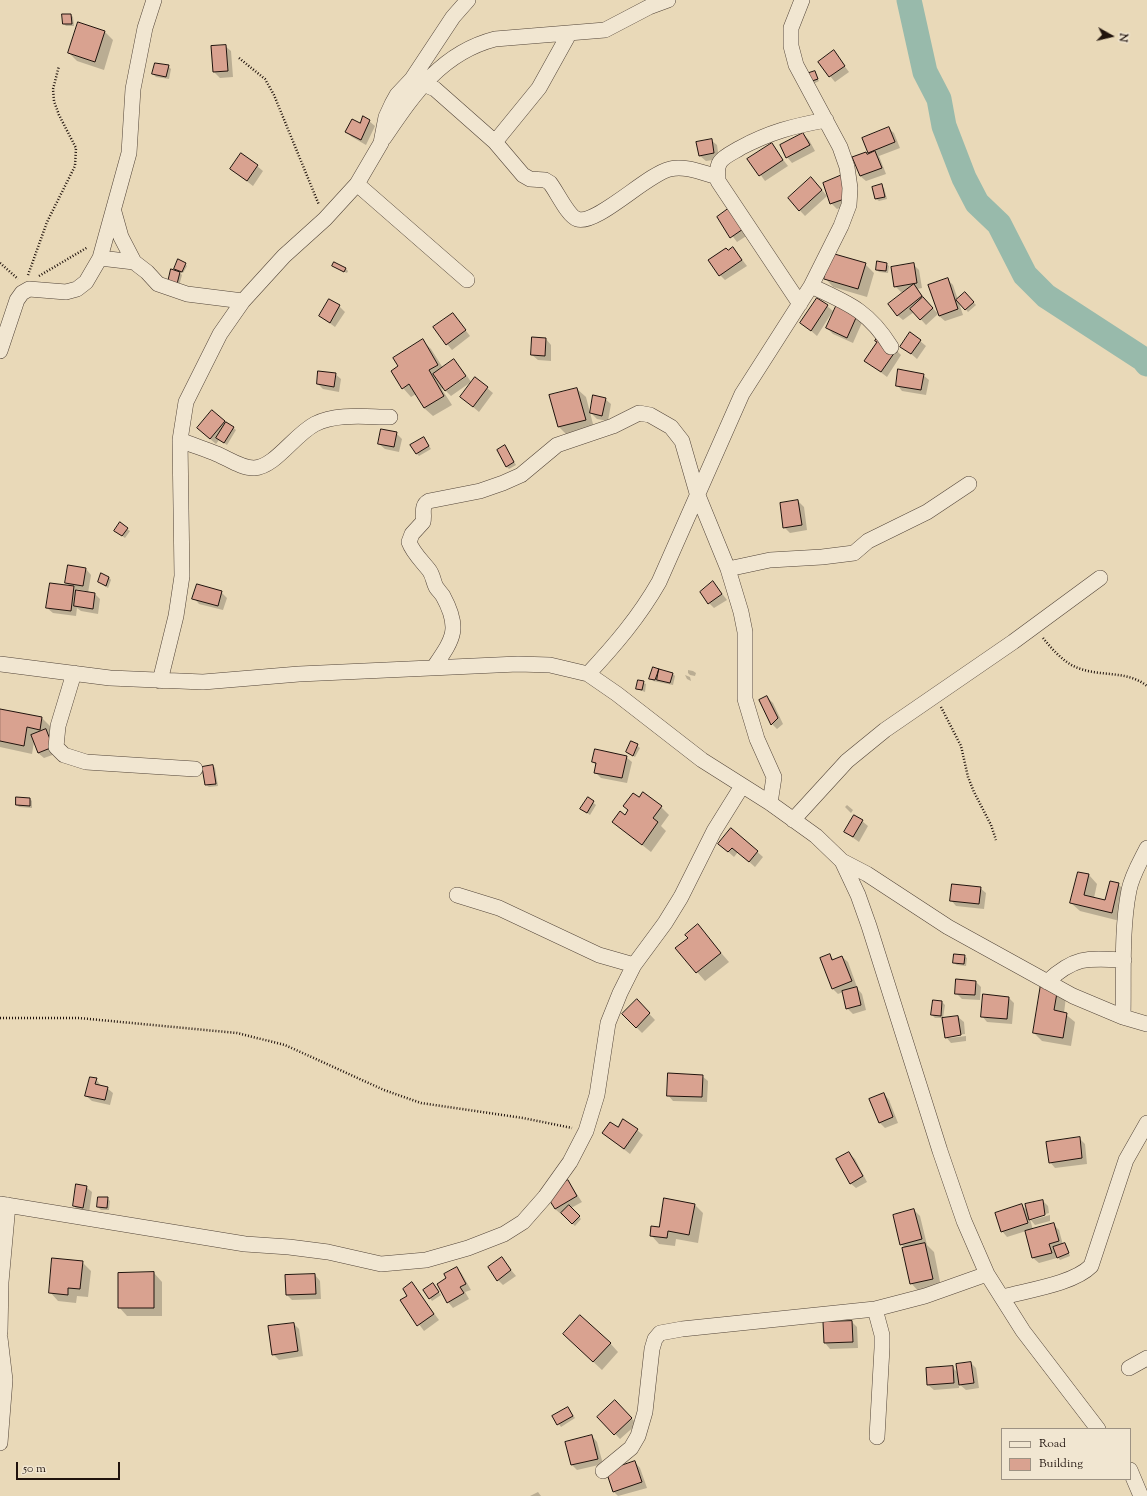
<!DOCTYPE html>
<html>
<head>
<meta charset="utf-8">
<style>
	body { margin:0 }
	#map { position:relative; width:1147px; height:1496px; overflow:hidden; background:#e9d9b8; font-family:"Sorts Mill Goudy",serif }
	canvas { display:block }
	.legend { position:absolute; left:1001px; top:1428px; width:130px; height:52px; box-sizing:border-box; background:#f1e6d1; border:1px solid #9d9283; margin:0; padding:5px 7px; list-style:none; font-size:12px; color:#20130d }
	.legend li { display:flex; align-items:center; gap:8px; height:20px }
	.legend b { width:20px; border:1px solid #9d9283 }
	.north { position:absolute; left:1091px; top:16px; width:40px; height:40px; -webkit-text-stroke:3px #f1e6d1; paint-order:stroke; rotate:98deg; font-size:11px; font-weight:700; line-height:16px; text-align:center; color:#20130d }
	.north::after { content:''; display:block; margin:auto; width:14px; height:18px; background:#20130d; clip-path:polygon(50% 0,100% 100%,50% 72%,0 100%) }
	.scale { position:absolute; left:16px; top:1462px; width:104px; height:18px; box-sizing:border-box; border:2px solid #20130d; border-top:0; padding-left:5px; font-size:12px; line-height:14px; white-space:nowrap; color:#20130d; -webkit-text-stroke:3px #f1e6d1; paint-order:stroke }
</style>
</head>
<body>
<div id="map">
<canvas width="1147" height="1496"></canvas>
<ul class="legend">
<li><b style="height:5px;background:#f1e6d1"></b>Road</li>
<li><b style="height:11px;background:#d9a290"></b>Building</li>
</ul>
<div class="north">N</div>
<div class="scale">50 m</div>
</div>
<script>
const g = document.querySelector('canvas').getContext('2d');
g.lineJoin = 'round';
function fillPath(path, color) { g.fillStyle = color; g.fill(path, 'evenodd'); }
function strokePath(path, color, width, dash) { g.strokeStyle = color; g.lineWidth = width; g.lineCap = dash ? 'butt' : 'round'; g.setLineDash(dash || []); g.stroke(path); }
const shadow = new Path2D(`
	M71,15L73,17L74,26H66L64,24Z
	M78,23L105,32L113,40L104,70L77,61L69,53Z
	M225,46L231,51L233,77L220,78L214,72L212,47Z
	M834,52L849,72L835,82L830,76Z
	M168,66L171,69L169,79L156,77L153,74Z
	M814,72L819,81L813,84L810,82Z
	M364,117L375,126L366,145L352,137L346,132L360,124Z
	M888,128L894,133L900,148L879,156L886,174L866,181L860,176L868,155L870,154L869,153Z
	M803,134L809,140L815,151L792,163L787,157Z
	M711,140L717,145L719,159L706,161L700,156L697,142Z
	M771,144L788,166L765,181L749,159Z
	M257,166L263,171L253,186L231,169Z
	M842,176L855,203L837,209L831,203Z
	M817,184L827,196L805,216L789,199Z
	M881,186L884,188L887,199L879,201L876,199L873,188Z
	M718,217L751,233L737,242Z
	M733,248L747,266L725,280L720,275Z
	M185,264L187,266L183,273L178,271L182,275L179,286L171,284L179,273L175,268Z
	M865,264L874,273L867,297L833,287L825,278Z
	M886,264L889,266L888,273L879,272L877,270Z
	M913,264L919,270L922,288L917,289L938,314L926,325L914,312L903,320L897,315L907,291L901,292L895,286Z
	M336,268L346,269L348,271L347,273Z
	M948,280L953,285L958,300L965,293L976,305L968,312L958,300L963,315L945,321L939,316Z
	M838,303L864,318L853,343L833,334L827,328Z
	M339,306L345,312L335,327L320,316Z
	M827,306L833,311L817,336L802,323Z
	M453,314L470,336L452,350L447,344Z
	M546,339L551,345V361L538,360L532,355Z
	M423,341L431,349L443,368L454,360L466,375L445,390L441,388L452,405L433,416L424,408L416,394L411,397L403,388L400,367Z
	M920,341L926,346L917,359L902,346Z
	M896,350L901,355L887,377L866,361Z
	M335,374L341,379L339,392L323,389L318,384Z
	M923,375L929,380L926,395L902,391L897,385Z
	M467,376L471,382L451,396L446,391Z
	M475,378L493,393L479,412L461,397Z
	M577,389L586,397L594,428L567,435L559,427Z
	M605,399L611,404L608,421L597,419L591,413Z
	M212,411L236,430L227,445L219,440L216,444L203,433Z
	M396,433L402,439L399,452L385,449L379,444Z
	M426,441L431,449L419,456L417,454Z
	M505,446L516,465L509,469L506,466Z
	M798,501L804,507L807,530L790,533L784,527Z
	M127,529L130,531L125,538L118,533Z
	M86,569L91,575L88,593L95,594L100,599L98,614L81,611L77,608L76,616L53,613L47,608L70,586L66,583ZM76,589L86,591V593L78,591Z
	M109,577L111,580L108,588L99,582Z
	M713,582L727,600L714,608L709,603Z
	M221,592L227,598L223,610L199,604L194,598Z
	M654,668L673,674L675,676L673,685L653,681L651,678Z
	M688,670L693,671L696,673L695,676L690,675L688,673Z
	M685,675L690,677L691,681L687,679Z
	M639,681L646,684L645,692L637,689Z
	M767,697L773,703L783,724L777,729L772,724Z
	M0,710L42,718L51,727L49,733L58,753L44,758L38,753L34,742L32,754L0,747Z
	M632,742L640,748L635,757L627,752Z
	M626,757L632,762L627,783L601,778L595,772L597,766L593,762Z
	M213,766L215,768L218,786L209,787L206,785L203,768Z
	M588,798L596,805L590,815L581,809Z
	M30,799L32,801V808L19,807L17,805Z
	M847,805L853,810L851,813L845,807Z
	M661,807L669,815L661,826L666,831L651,852L613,822L625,816Z
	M862,821L868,826L859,842L845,832Z
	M732,829L763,857L755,867L738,852L734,857L725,849Z
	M1089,875L1097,884L1094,898L1106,901L1118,884L1127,893L1120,921L1080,911L1071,903Z
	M980,888L986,893L984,909L956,906L951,900Z
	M698,926L729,962L705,981L676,948L689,938Z
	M830,955L834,960L842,957L848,962L857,987H856L862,994L866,1010L853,1014L847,1008L843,992L838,994L833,989Z
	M964,956L967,958L966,966L957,965L954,963Z
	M976,982L981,987L980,1000L962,999L956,993Z
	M1058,988L1066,997L1064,1013L1075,1022L1071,1046L1042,1041L1034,1033Z
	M1009,998L1014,1003L1012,1024L987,1022L982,1016Z
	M637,1001L655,1020L642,1033L623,1014Z
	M934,1001L942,1002L945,1005L943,1018H935L932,1015Z
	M958,1017L964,1022L965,1034L949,1036V1038L966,1036V1041L951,1043L946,1037Z
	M702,1076L708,1081L707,1102L673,1101L668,1095Z
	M96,1079L101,1086L107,1088L113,1093L110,1105L92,1101L86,1096Z
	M884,1094L889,1100L898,1123L885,1128L879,1122Z
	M618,1128L637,1130L643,1135L630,1154L603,1133Z
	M1079,1138L1085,1144L1087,1164L1055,1168L1050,1162Z
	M849,1153L855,1159L867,1182L856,1188L850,1183Z
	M568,1181L582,1202L571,1208L581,1219L575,1226L555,1209Z
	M86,1187L92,1192L89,1213L79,1212L74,1206Z
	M107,1198L110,1201L109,1210H101L98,1207Z
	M1043,1201L1048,1206L1049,1213L1032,1218V1220L1050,1215V1221L1035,1225L1030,1219L1033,1230L1053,1224L1059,1230L1063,1245L1067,1247L1070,1256L1060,1260L1056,1255L1057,1258L1039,1263L1033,1258L1026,1231L1007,1237L1002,1231L1021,1205L1028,1211Z
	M694,1204L703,1213L698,1243L676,1239L675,1246L659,1244L651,1235Z
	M914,1210L920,1216L927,1245L934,1252L941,1287L919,1292L911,1283L905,1248L901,1244Z
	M502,1259L516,1276L503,1285L498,1280Z
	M82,1262L91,1271L88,1297L77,1296L76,1303L58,1301L50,1292Z
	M457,1268L462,1274L471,1290L465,1292L469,1299L453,1308L448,1302V1279Z
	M154,1273L162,1282V1316H127L119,1307Z
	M315,1275L320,1281L321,1299L292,1300L287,1295Z
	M412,1284L439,1320L424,1331L402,1301L408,1296Z
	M433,1285L441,1295L432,1301L430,1298Z
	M852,1322L857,1327L858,1348L830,1349L825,1343L824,1323Z
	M294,1324L299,1329L303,1356L279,1360L273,1354Z
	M573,1343H610L618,1352L602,1370Z
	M971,1363L976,1368L979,1388L966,1390L959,1384V1388L934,1390L928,1385L952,1367L958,1373Z
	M615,1401L637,1424L620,1439L599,1417Z
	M568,1408L575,1418L561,1427L554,1417Z
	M592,1436L597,1442L603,1464L577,1470L572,1465Z
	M635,1462L640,1468L647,1488L618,1496L614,1492Z
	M538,1492L541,1496H530Z`);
const river = new Path2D(`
	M909,0L925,72L939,99L944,126L964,178L977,203L999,224L1025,275L1046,296L1143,359L1147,364`);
const building = new Path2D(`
	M62,14H71L72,24H63Z
	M78,22L105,31L95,62L68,53Z
	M226,45L228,71L213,72L211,46Z
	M834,50L845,66L829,77L818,62Z
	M155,63L169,65L166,77L152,74Z
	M815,71L818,79L809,82L806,74Z
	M363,116L370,120L361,140L345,132L352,119L360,123Z
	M889,127L895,142L868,153L862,138Z
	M803,133L810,145L786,158L780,145Z
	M712,139L714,153L699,156L696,142Z
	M772,143L783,160L759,176L747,159Z
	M875,151L882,168L860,176L852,157L866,152L867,154Z
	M241,153L258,165L247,181L230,169Z
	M842,175L850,197L830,204L823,183Z
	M811,177L822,190L799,211L788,198Z
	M882,184L885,197L875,199L872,187Z
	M732,206L746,227L730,238L717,217Z
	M733,247L742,260L719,276L708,260L726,248L728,250Z
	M831,253L866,263L858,289L824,279Z
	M178,259L186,263L182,272L174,269Z
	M877,261L887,263L886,271L876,270Z
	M334,262L346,268L344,272L332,266Z
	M914,263L917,283L894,287L891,267Z
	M171,269L180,272L177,284L168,282Z
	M948,278L958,309L939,316L928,285Z
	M914,284L922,296L897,316L888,304Z
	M965,292L974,302L965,310L956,300Z
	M923,297L933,308L920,320L910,309Z
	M817,298L828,305L811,331L800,323Z
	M329,299L340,305L330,323L319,316Z
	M838,302L859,311L847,338L826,328Z
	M453,313L466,330L446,345L433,327Z
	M910,332L921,340L911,354L900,347Z
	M878,336L897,349L881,372L864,361L877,342L875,341Z
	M532,337L546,338L545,356L531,355Z
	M423,339L438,365L429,370L444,396L424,408L409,384L402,389L391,371L398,366L393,358Z
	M454,359L466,376L445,391L433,374Z
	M898,369L924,374L921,390L896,386Z
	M318,371L336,373L334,387L317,384Z
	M475,377L488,387L473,407L460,397Z
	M577,388L586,420L558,427L549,395Z
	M593,395L606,398L602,416L590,413Z
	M212,410L225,421L210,439L197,428Z
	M226,422L234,427L224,443L216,438Z
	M381,429L397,432L394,447L378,444Z
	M424,437L429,446L416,454L410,445Z
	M505,445L514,462L506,467L497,450Z
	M798,500L802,525L783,528L780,503Z
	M120,522L128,528L122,536L114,531Z
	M68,565L86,568L83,586L65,583Z
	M101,573L109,577L106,586L98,582Z
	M713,581L722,594L708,604L700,592Z
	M50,583L74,586L71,611L46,608Z
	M197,584L222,591L218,606L192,599Z
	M76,590L95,593L93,609L74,606Z
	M653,667L659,669L655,680L649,679Z
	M659,669L673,673L670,683L657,680Z
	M638,680L644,681L642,690L636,689Z
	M767,696L778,718L771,725L759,700Z
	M0,709L42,717L40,730L27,727L24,746L0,741Z
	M46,729L53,747L38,753L31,735Z
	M631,741L638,744L633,756L626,752Z
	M595,749L627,756L622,778L594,773L596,763L592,762Z
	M213,765L216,784L205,785L202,767Z
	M643,792L662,806L653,818L658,822L642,845L612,822L620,811L625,815L628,810L623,806L633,793L639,797Z
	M16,797L30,798V806L16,805Z
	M588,797L594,801L587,813L580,809Z
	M854,815L863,820L853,837L844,832Z
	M731,828L758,851L749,862L732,848L728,852L718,844Z
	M1078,872L1089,874L1084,895L1105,900L1110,881L1119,883L1112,913L1070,903Z
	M952,884L981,887L979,904L950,901Z
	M698,924L721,953L696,973L675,948L688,938L685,935Z
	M830,954L832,960L842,956L852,981L832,989L820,958Z
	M954,954L965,955L964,964L953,963Z
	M956,979L976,981L975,995L955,994Z
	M1041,984L1058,987L1054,1010L1067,1013L1063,1038L1033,1033Z
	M857,987L861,1005L846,1009L842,991Z
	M983,994L1009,997L1007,1019L981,1017Z
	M637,999L650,1013L636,1028L622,1014Z
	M933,1000L942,1001L941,1016L931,1015Z
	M958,1016L961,1035L945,1038L942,1018Z
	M668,1073L703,1075L702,1097L667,1096Z
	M90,1077L97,1078L95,1084L108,1087L105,1100L85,1096Z
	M884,1093L893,1117L879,1123L869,1099Z
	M623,1119L638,1129L624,1149L602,1133L610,1122L618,1127Z
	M1080,1137L1082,1158L1049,1163L1046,1142Z
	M849,1152L863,1176L850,1184L836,1159Z
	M568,1180L577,1196L555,1209L545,1193Z
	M76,1184L87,1186L83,1208L73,1206Z
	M98,1197H108L107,1208L97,1207Z
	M664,1198L695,1204L689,1235L668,1231L667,1238L650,1236L651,1226L659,1227Z
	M1043,1200L1045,1215L1029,1220L1025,1204Z
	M1022,1204L1028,1223L1001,1232L995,1213Z
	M569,1205L580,1216L572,1224L561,1213Z
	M914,1209L922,1239L900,1245L893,1215Z
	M1054,1223L1059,1241L1049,1244L1052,1253L1032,1258L1025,1231Z
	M925,1243L933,1279L910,1284L902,1248Z
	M1065,1243L1069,1253L1057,1258L1053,1247Z
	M502,1257L511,1270L497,1281L488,1267Z
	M52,1258L83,1261L80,1289L68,1288V1295L49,1293Z
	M457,1267L466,1284L460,1287L464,1293L447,1303L437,1284L446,1278L444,1274Z
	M154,1272V1308H118V1273Z
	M315,1274L316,1294L286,1295L285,1275Z
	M412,1282L434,1314L417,1326L400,1300L407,1296L403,1289Z
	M433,1283L439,1292L429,1299L423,1290Z
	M580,1315L611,1343L593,1362L563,1334Z
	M852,1321L853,1342L824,1343L823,1322Z
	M294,1323L298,1351L272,1355L268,1326Z
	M971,1362L974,1383L959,1385L956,1364Z
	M953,1366L954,1383L927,1385L926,1368Z
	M615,1400L632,1418L614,1435L597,1417Z
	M568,1407L573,1416L557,1425L552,1416Z
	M592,1435L598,1459L571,1465L565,1442Z
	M635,1461L642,1482L613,1492L606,1471Z`);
const path = new Path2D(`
	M239,58L265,79L274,95L319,205
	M0,263L18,279
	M28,275L47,222L75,166L76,148L59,115L54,101L53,89L59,66
	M39,276L88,247
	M1043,638C1052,649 1064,663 1078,668C1101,677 1127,670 1147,686
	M941,707L961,746L968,777L974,792L991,825L996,840
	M0,1018H79L237,1033L285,1045L384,1090L421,1103L523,1118L572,1128`);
const minor = new Path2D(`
	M412,79L435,89L495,142L523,175L530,179L545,180L550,183C557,192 568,216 577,219C596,226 647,174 670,169C685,165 703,173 718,177
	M384,138C414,94 441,53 495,39L605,30L649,7L668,0
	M495,142L539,88L569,34
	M357,184L467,280
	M114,212L121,237L134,262L147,272L158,284L187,294L243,301
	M100,258L134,262
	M811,286C848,303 869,311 891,347
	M800,304L718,181C718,175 716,168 720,162C724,156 734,152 740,148C770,132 793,126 826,120
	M0,351L17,300L22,293L29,289L66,292L77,289L86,282L100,258L129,153L133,89L145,28L154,0
	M180,440C192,445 205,449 217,454C229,459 241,468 254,468C275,467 294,435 315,424C337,413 366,417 390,417
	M728,569L770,560L822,557L854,553L868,541L927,512L969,484
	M0,664L110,678L203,682L299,674L518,664L550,665L588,674L617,694L702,760L770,803L816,836L842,861L858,895L869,926L940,1151L964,1221L987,1274L1023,1331L1098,1429
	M434,667C453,639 461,629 443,596C441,593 438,590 436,587C433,581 433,575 429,570C422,561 413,553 409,542L412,534L423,522C425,514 420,506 429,501L480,491L503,483L521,475L557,445L613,426L639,413L650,415L671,427L682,441L697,493L728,569L741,612L745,632V699L757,739L774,777L770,803
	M74,673L58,726L56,747L64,755L86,762L195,769
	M588,674C615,645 639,617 659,582L742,394L811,286L841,226L849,205L850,188L847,167L840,147L796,65L791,46V28L802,0
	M160,681L176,616L182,576L180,440L186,402L220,334L243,301L284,256L325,219L357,184L381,143L386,117L392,104L397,95L412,79L453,17L468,0
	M793,820L847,761L885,730L1013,642L1100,578
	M842,861L867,874L948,927L1073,996L1123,1017L1147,1024
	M457,895L499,908L599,955L634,965
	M1047,982C1075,956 1088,958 1124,960
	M1123,1017C1124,976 1121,931 1129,890C1132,875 1140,862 1147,848
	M0,1204L245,1244L289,1247L328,1252L381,1264L426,1260L468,1248L504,1234L523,1222L545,1197L570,1162L586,1131L597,1095L608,1023L620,993L634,965L665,923L681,897L714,831L742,786
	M1003,1297C1028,1290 1073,1284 1091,1266L1126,1160L1147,1123
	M875,1309L882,1335V1348L877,1437
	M0,1332L1,1282L8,1205
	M0,1338L5,1380L0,1443
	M1129,1368L1147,1358
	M1130,1470L1141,1496
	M603,1471L631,1448L638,1436L645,1412L652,1349L655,1339L660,1333L682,1329L875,1309L925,1296L987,1274`);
fillPath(shadow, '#0003');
strokePath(river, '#98baab', 25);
fillPath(building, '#d9a290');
strokePath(building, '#20130d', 1);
strokePath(minor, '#524438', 16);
strokePath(path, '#20130d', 2.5, [1, 2]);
strokePath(minor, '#f1e6d1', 15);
</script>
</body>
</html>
